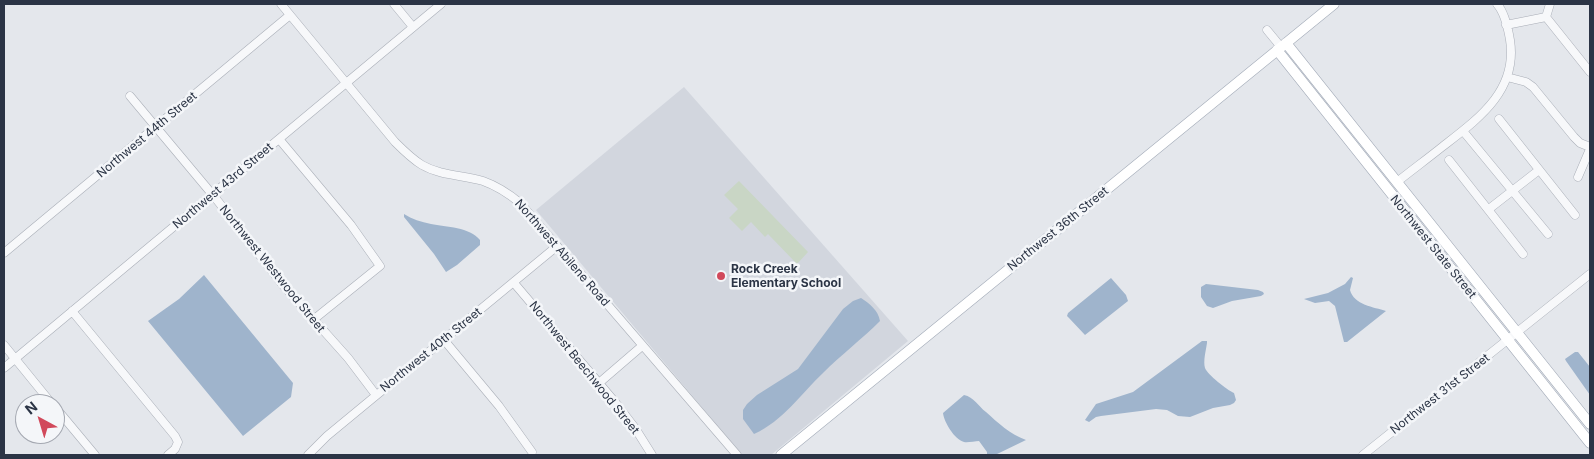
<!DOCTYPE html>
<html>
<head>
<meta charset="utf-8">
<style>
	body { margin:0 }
	#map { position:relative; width:1594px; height:459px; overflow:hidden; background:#e4e7ec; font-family:Inter,sans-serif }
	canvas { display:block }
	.frame { position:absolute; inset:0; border:5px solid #2b3445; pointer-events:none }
	.north { position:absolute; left:15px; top:394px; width:50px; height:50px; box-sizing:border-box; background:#f4f6f9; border:1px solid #a4a8b1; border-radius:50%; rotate:321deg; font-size:14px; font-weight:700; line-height:20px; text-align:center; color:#2b3445 }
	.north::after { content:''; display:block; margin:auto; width:18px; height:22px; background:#d1495b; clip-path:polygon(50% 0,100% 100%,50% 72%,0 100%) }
</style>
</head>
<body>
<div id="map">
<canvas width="1594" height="459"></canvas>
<div class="frame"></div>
<div class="north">N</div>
</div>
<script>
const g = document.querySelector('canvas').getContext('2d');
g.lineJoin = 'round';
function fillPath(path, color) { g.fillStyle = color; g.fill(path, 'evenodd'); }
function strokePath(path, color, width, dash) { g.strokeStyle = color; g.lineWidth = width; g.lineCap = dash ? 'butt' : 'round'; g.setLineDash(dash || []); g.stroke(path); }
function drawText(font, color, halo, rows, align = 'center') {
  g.font = font + ' Inter,sans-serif'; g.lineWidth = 5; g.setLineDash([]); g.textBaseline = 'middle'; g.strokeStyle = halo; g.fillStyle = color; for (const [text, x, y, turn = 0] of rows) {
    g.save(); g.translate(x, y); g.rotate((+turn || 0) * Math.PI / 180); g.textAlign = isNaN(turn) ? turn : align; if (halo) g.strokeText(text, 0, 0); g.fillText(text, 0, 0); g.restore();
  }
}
const built = new Path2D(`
	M684,87L908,341L771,455H742L536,210Z`);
const green = new Path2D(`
	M739,181L808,252L797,264L768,234L765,237L751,222L742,231L729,218L738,209L724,195Z`);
const water = new Path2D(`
	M404,214C412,219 421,222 431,224C446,227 470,227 480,240V245L457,265L446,272L434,254L404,217Z
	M204,275L293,383L291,397L243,436L148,321L179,299Z
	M1351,277L1353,278L1350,290C1354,305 1374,307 1386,311L1347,342H1344L1335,306L1329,301L1315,303L1304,299L1328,293L1345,284Z
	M1111,278L1126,295L1128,301L1085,335L1069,318L1067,316L1068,313Z
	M1206,284L1258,290L1263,292L1264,294L1261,296L1232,301L1213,308L1207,306L1201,297V287Z
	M861,298C870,304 878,310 880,321C862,339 841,355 823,373C801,394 783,421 754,434L743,419V410L747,404L757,395L798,369L843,309L853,301Z
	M1202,341H1207V343C1206,350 1203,361 1205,368C1208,375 1227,390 1234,393L1236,400L1234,403L1230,405L1213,408L1190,417L1178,416L1167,410L1156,409L1101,416L1096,417L1089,422L1085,420L1096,404L1133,392Z
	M1575,352H1578L1590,367V395L1566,361L1565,359Z
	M964,395C974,397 978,406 986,412C998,423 1010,434 1026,440L995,455H987V452L979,441C975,441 967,443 964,442C954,439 944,422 943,413Z`);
const minor = new Path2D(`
	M281,4L395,142C403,150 412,159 422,165C441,176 463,175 483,181C497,186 508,193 520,203L737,455
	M394,4L413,27
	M1550,4L1546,17L1590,72
	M1506,25L1546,17
	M1267,30L1281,47
	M1507,77L1526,82L1533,87L1574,137L1580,143L1590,147
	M130,96L217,200L282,284L348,358L376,395
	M1499,119L1575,215
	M1463,131L1548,234
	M279,139L351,225L380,266L313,320
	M1449,160L1523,254
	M1578,177L1590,149
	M1397,182C1412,170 1427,159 1442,147C1478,119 1518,91 1510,40C1508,28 1505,13 1497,4
	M1489,209L1539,170
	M4,253L290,15
	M514,283L615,402L635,428L652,455
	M72,311L175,436L178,442L175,449L168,455
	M444,340L499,406L532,452
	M4,345L52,404
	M4,368L441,4
	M599,383L642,346
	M55,407L95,455
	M308,455L327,436L556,247
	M1363,455L1590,274`);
const major = new Path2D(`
	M1286,43L1590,424
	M1277,50L1590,443
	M781,455L1334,4`);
const markers = [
	[721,276,5,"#d1495b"]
];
const streetNames = [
	["Northwest 44th Street",147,135,-40],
	["Northwest 43rd Street",223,186,-40],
	["Northwest 36th Street",1058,229,-39],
	["Northwest State Street",1433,247,51],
	["Northwest Abilene Road",562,253,49],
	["Northwest Westwood Street",272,269,51],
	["Northwest 40th Street",431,350,-39],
	["Northwest Beechwood Street",584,368,51],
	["Northwest 31st Street",1440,394,-38]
];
const poiNames = [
	["Rock Creek",731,269],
	["Elementary School",731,283]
];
fillPath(built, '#d2d6de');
fillPath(green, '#c9d6c5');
fillPath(water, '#9fb4cc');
strokePath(minor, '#a9aeb7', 9);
strokePath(major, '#a3abb8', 11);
strokePath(minor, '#f7f8fa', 8);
strokePath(major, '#fff', 10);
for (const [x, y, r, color] of markers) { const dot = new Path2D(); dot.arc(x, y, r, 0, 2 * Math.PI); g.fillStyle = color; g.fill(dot); strokePath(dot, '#f4f6f9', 2); }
drawText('12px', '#2b3445', '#f4f6f9', streetNames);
drawText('bold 12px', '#2b3445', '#f4f6f9', poiNames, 'left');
</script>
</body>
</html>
